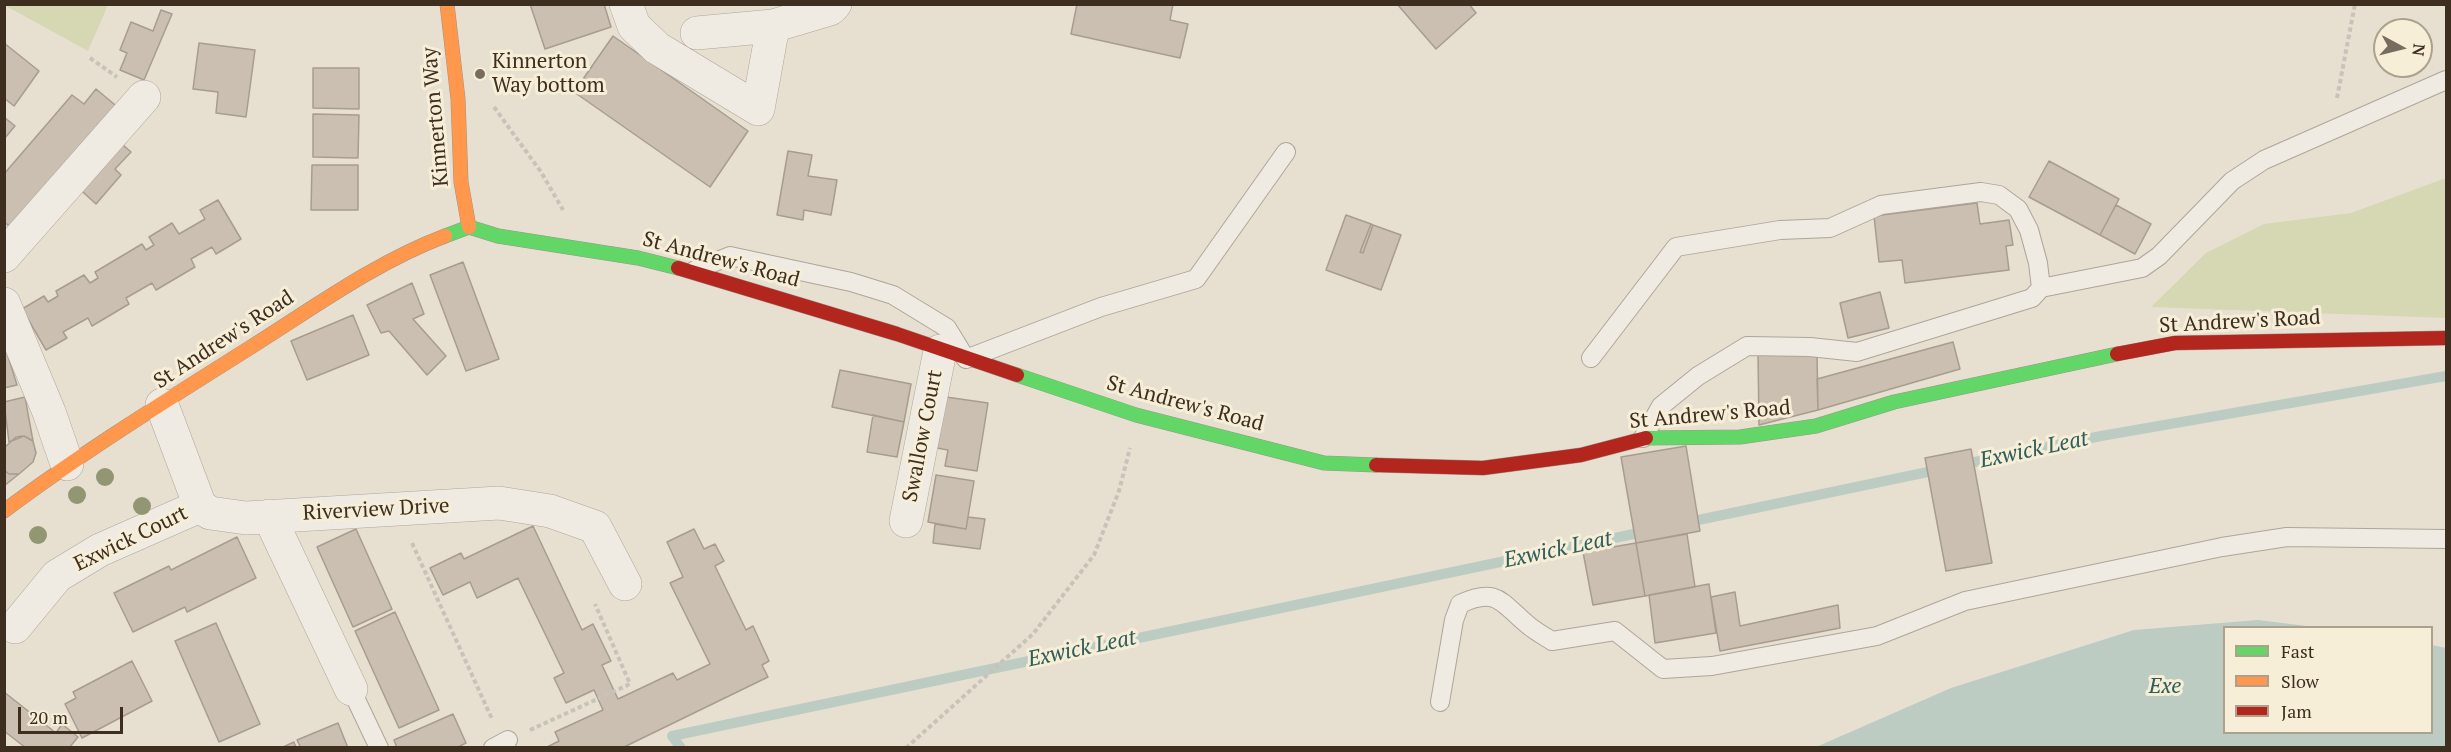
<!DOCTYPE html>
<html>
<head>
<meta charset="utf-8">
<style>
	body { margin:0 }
	#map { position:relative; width:2451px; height:752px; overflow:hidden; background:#e7e0d1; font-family:"PT Serif",serif }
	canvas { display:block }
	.frame { position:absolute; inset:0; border:6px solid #3d2e20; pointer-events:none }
	.legend { position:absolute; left:2223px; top:626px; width:210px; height:108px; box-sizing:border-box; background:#f7eed8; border:2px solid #ada18e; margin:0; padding:8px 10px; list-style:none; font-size:18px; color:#3d2e20 }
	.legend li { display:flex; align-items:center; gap:12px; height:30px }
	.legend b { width:30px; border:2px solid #ada18e }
	.north { position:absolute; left:2373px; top:18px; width:60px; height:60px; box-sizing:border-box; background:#f7eed8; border:2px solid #ada18e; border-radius:50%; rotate:97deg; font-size:16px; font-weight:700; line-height:24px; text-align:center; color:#3d2e20 }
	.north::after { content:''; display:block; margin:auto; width:21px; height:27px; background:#786c5e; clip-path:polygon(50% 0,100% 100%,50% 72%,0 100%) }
	.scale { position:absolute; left:18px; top:707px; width:105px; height:27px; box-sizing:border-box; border:3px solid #3d2e20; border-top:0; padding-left:8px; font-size:18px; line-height:21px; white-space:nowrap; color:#3d2e20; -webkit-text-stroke:4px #f7eed8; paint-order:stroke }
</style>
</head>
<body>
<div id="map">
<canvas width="2451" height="752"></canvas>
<div class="frame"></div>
<ul class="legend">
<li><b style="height:8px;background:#63d668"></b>Fast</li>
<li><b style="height:8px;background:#ff974d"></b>Slow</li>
<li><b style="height:8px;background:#b3261e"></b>Jam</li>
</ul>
<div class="north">N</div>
<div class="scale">20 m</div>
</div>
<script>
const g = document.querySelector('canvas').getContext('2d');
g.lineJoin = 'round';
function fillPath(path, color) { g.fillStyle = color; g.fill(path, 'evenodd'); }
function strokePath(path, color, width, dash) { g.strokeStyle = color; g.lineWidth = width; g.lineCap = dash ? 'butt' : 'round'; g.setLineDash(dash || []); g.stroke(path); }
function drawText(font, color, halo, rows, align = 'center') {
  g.font = font + ' "PT Serif",serif'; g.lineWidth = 6; g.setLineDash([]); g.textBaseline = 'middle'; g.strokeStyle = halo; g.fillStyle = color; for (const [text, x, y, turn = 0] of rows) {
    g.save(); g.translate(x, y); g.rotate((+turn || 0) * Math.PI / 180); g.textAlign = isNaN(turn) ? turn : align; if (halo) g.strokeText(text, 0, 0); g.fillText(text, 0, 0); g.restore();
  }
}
const green = new Path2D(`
	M4,5L5,4L108,5L88,51Z
	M2446,178V318L2151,307L2206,253L2264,224L2351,213Z`);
const water = new Path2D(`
	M2258,620L2315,627L2224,628V732H2432V645L2446,648V747H1816L1951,688L2134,630Z`);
const stream = new Path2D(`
	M1960,465L2101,436L2446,376
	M1684,523L1942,469
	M681,748L672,736L1648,531`);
const building = new Path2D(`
	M530,4H604L611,27L545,49Z
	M1077,4H1173L1170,20L1188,24L1180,58L1071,34Z
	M1397,4H1469L1476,13L1436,49Z
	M161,10L172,14L144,80L120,70L127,53L120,50L131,22L153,31Z
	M613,36L748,131L710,187L574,92Z
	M4,43L39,71L14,106L4,98Z
	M199,43L255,50L246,117L216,113L218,92L193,89Z
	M313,68H359V109L313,108Z
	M96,89L120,109L12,228L4,222V174L72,95L84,104Z
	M313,114L359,115L358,158L313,157Z
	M4,117L15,126L4,139Z
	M115,138L131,152L115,169L121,175L96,204L73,183Z
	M788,151L812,155L808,176L837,180L831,215L804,210L803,220L777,215Z
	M2049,161L2119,199L2100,235L2029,197Z
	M312,165H358V210H311Z
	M218,200L241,239L216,254L212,247L191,259L195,267L156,290L152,283L126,298L129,304L92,326L88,318L63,332L67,338L46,350L22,309L44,296L48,302L58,296L56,291L84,275L90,283L98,278L95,272L142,244L146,250L154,245L149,237L172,223L179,234L205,219L200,210Z
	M1977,203L1980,224L2009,220L2013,245L2006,246L2009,270L1905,283L1902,260L1879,262L1874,216Z
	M2116,205L2151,224L2135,254L2100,235Z
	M1346,215L1371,224L1360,252L1363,253L1373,225L1401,235L1381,290L1326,270Z
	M1371,224L1373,225L1363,253L1360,252Z
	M463,262L499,359L466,371L430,275Z
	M412,283L424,314L413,319L446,356L427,375L389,331L381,333L367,305Z
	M1880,292L1889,328L1848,338L1840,303Z
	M353,315L369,355L307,380L291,341Z
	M1953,342L1960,369L1818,410L1817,379Z
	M4,343L17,385L4,388Z
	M1817,354L1818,410L1759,425L1758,355Z
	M840,370L911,384L904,422L832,407Z
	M25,397L33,441L24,436L9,442L4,402Z
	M946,397L988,403L977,471L945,466L948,450L937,448Z
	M873,415L904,422L897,457L867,452Z
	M24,436L33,441L36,453L33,462L19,474H9L4,470V448L16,437Z
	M1686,446L1700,531L1636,543L1621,457Z
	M1971,449L1992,563L1946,571L1925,458Z
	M4,470L9,474H19L4,486Z
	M936,475L974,481L966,529L928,522Z
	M968,517L985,519L980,549L933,543L935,524L966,529Z
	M533,526L582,630L593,624L611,661L602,665L618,699L673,673L677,680L710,664L670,583L683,577L667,542L694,529L704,549L715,544L724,561L715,566L746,630L753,626L769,661L762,665L768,677L622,748H545L559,741L555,732L603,710L594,690L566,703L554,678L564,673L518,578L477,598L470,582L443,595L430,568L461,553L464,559Z
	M356,529L392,609L353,627L317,547Z
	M1687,534L1695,587L1645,596L1636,543Z
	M237,537L256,578L187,612L185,607L133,632L114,593L169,566L171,570Z
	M1636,543L1645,596L1593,605L1583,552Z
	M1709,584L1716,633L1655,643L1649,595Z
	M1735,592L1740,626L1838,605L1840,628L1720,651L1711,597Z
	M395,612L439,710L399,728L355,631Z
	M216,623L260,724L219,742L175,641Z
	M132,661L152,701L82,738L65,704L76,698L73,692Z
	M4,692L56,733L62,724L78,737L69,748H26L4,731Z
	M453,714L466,743L456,748H397L394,740Z
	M338,723L348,748H301L297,740Z
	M294,742L296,748H281Z`);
const path = new Path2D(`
	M90,58L117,77
	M2337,98L2355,4
	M494,107L541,172L563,210
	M412,543L492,719
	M530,730L630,684L595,604
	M906,748L1033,634L1094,555L1119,491L1130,448`);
const lane = new Path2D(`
	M695,270L730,256L851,282L893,295L947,328L966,359L1101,307L1196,279L1286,152
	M2041,288L2142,268L2159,256L2232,181L2264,160L2446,80
	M1591,358L1676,247L1780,230L1830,228L1881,205L1981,192L1999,195L2018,209L2029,230L2038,263L2041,288L2032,298L1857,352L1810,347L1747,346L1698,376L1661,406L1643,438
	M351,689L379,748
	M1440,702L1454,620L1460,604C1498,586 1502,604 1528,625C1535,631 1544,636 1552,641L1615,631L1663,669L1712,666L1877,636L1965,601L2222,547L2287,537L2446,539
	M493,748L508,740`);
const street = new Path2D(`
	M626,4L634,26L657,48L758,109L773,26
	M697,33L773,26L830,9L835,4
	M4,256L144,97
	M4,304L49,412L67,464
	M162,405L200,506L210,513L246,518L499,503L550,511L595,527L625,584
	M269,516L351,689
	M906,521L940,351
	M15,627L57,576L100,550L200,506`);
const fast = new Path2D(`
	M445,236L469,227L498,236L638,258L678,268
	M1017,375L1136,415L1324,463L1376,465
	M1646,438L1740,437L1816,426L1894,402L2117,354`);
const slow = new Path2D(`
	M447,4L458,99L461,182L469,227
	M4,511C83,452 167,400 251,347C313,308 376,262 445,236`);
const jam = new Path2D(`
	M678,268L897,334L1017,375
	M2117,354L2175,343L2446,338
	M1376,465L1483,468L1581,455L1646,438`);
const trees = [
	[105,477],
	[77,495],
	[142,506],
	[38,535]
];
const markers = [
	[480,74,6,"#786c5e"]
];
const poiNames = [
	["Kinnerton",492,62],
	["Way bottom",492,86]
];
const streetNames = [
	["Kinnerton Way",436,117,-95],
	["St Andrew's Road",721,260,15],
	["St Andrew's Road",2240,322,-3],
	["St Andrew's Road",224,340,-33],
	["St Andrew's Road",1185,404,15],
	["St Andrew's Road",1710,415,-5],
	["Swallow Court",923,436,-79],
	["Riverview Drive",376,510,-3],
	["Exwick Court",131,539,-26]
];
const waterNames = [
	["Exwick Leat",2034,450,-12],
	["Exwick Leat",1558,550,-12],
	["Exwick Leat",1082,649,-12],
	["Exe",2165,687]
];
fillPath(green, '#d6d7b3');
fillPath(water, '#bcccc2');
strokePath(stream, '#bcccc2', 10);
fillPath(building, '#cbbfb2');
strokePath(building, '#a89c90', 1.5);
strokePath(lane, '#ada599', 20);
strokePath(street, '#ada599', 34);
strokePath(fast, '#9c958a', 15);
strokePath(slow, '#9c958a', 15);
strokePath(jam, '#9c958a', 15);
strokePath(path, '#c8c2b9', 4, [4.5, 3]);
strokePath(lane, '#efebe3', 18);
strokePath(street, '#efebe3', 33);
strokePath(fast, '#63d668', 14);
strokePath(slow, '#ff974d', 14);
strokePath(jam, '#b3261e', 14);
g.fillStyle = '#929673';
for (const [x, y] of trees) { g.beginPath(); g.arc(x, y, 9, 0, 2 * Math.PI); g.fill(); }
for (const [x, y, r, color] of markers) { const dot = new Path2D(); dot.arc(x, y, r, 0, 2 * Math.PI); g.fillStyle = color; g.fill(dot); strokePath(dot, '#f7eed8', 2); }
drawText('21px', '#3d2e20', '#f7eed8', poiNames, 'left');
drawText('21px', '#3d2e20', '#f7eed8', streetNames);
drawText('italic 22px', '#2f5d5a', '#f7eed8', waterNames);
</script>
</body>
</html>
